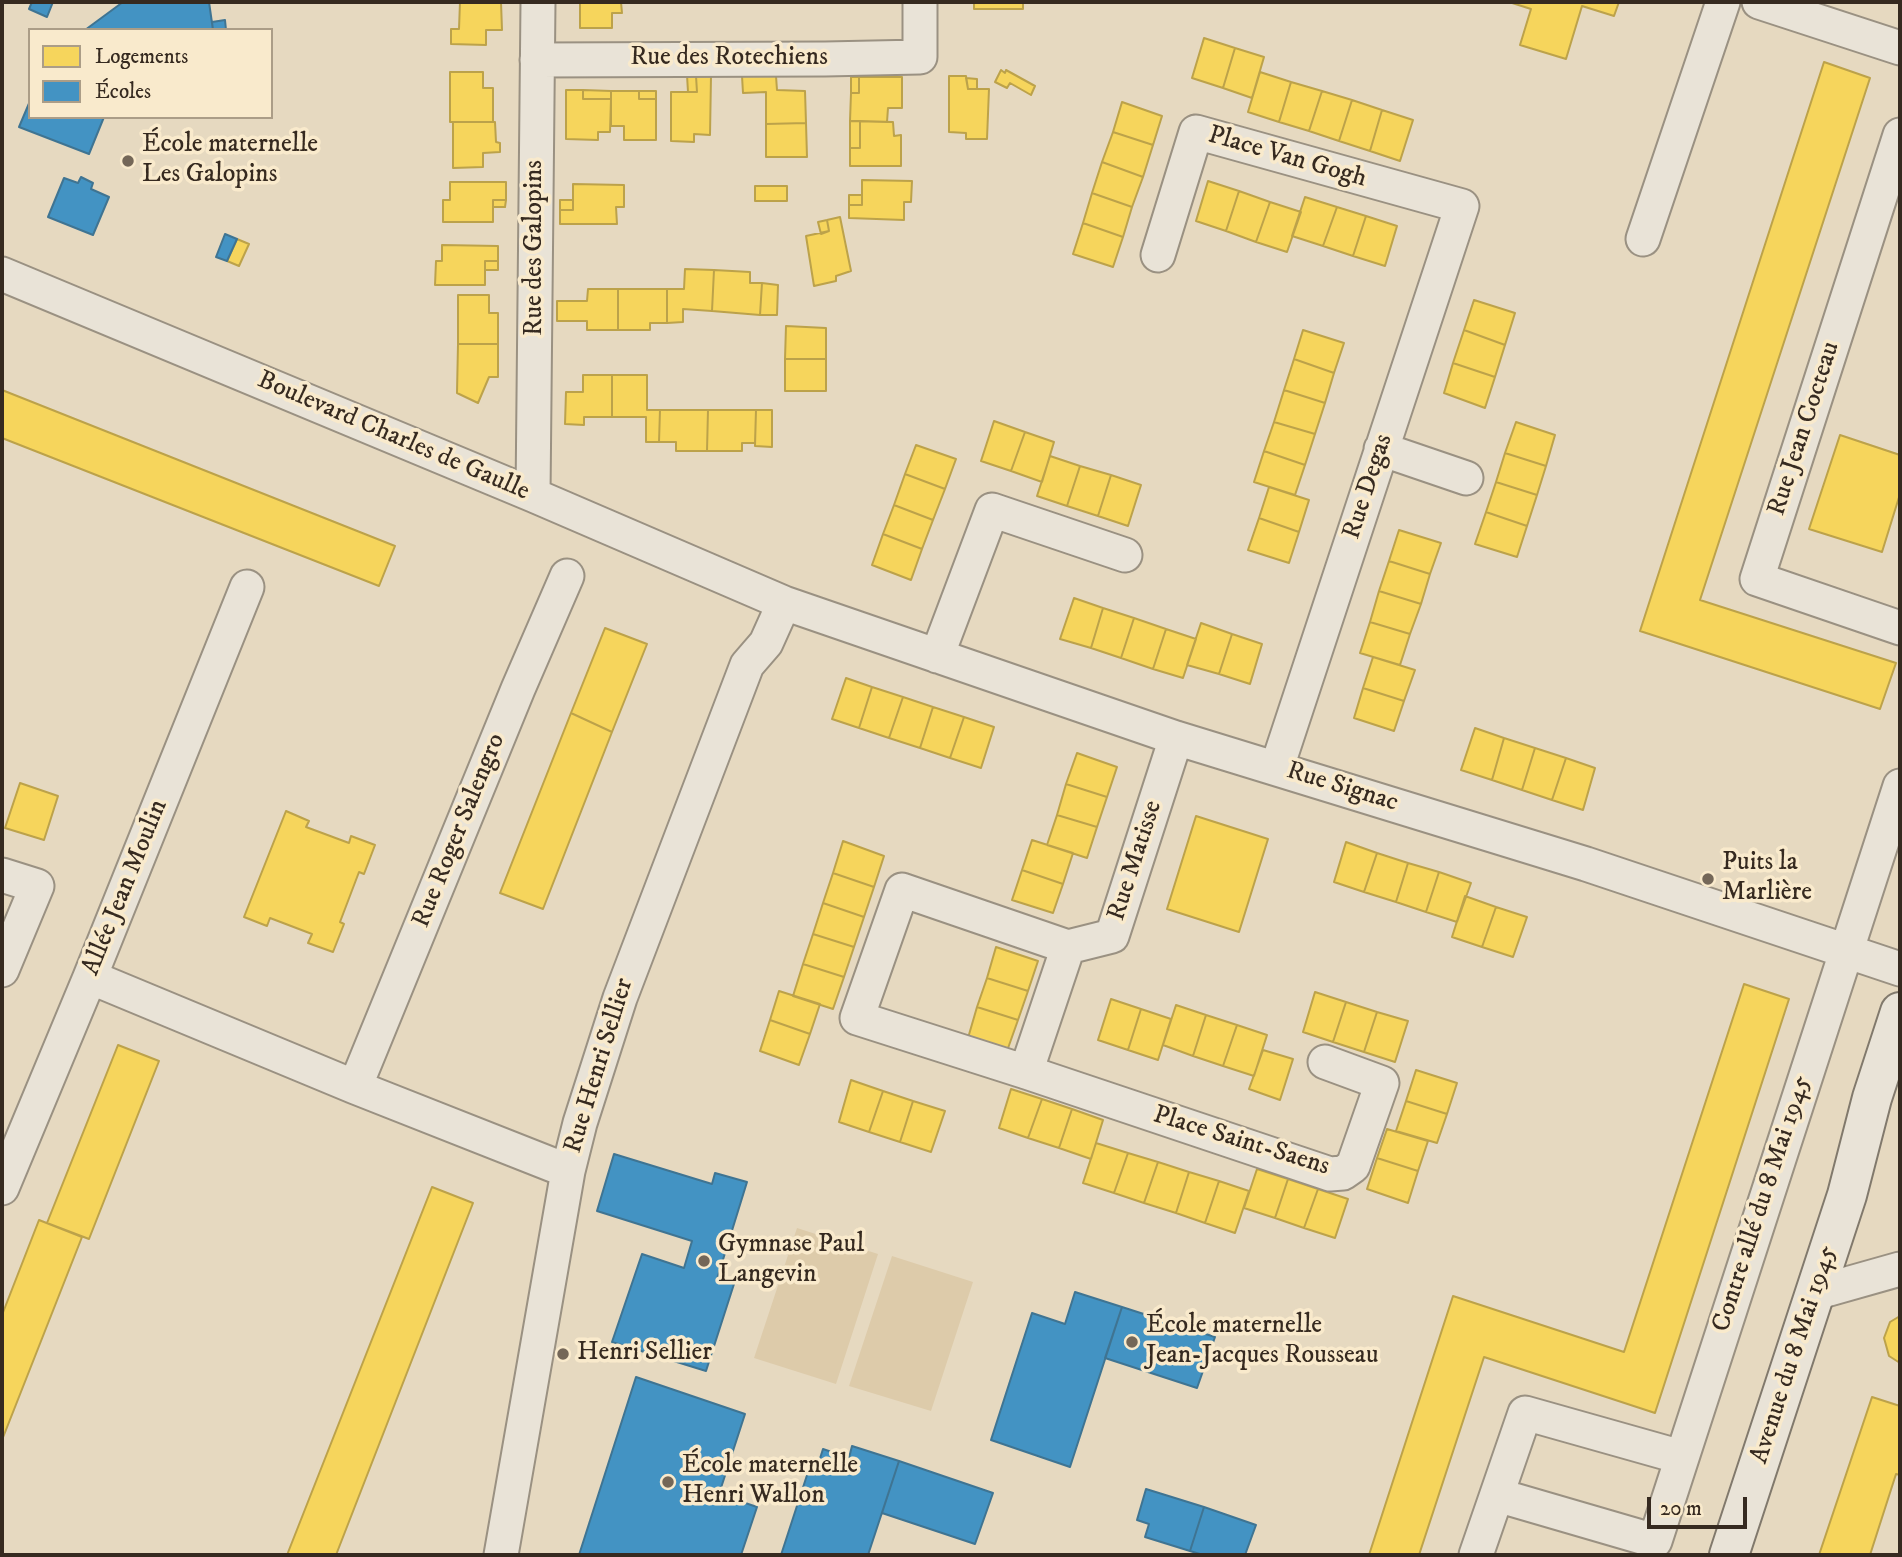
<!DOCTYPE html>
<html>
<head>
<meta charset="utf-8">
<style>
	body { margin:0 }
	#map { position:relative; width:1902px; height:1557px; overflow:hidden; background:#e6d9c0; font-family:"IM FELL DW Pica",serif }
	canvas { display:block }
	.frame { position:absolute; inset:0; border:4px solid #362a20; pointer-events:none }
	.legend { position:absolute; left:28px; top:28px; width:245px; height:91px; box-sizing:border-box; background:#f9eacc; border:2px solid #ab9d87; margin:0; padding:9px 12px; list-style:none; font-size:21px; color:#362a20 }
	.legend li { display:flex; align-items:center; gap:14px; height:35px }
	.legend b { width:35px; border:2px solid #ab9d87 }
	.scale { position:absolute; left:1647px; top:1497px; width:100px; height:32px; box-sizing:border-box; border:4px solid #362a20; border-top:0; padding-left:9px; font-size:21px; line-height:24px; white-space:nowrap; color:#362a20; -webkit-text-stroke:5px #f9eacc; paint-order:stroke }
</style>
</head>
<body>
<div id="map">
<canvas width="1902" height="1557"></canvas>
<div class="frame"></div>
<ul class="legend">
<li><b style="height:19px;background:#f6d55c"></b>Logements</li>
<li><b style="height:19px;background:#4393c3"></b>Écoles</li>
</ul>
<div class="scale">20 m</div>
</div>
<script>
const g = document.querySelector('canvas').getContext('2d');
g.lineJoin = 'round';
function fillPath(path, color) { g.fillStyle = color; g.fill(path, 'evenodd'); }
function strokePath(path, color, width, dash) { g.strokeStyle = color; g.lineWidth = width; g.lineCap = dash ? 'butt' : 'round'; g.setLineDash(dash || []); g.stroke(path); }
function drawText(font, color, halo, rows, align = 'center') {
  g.font = font + ' "IM FELL DW Pica",serif'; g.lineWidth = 7; g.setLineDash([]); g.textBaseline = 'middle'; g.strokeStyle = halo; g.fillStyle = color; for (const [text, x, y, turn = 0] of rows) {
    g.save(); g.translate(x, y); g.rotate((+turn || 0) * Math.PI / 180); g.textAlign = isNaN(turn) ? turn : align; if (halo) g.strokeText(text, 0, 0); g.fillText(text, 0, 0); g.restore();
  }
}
const green = new Path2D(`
	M797,1228L878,1254L836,1384L754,1358Z
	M892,1256L973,1282L931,1411L849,1386Z`);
const homes = new Path2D(`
	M460,2H501L502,30H486V45L451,44V29H459Z
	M580,2H621L622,13H612V28H580Z
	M974,2H1023V9H974Z
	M1509,2H1619L1614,16L1582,6L1566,59L1520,45L1531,9Z
	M1204,38L1235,48L1223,88L1192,78Z
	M1235,48L1264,57L1252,98L1223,88Z
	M1824,62L1870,78L1700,600L1896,663L1880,709L1640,631Z
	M1001,70L1005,73L1006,70L1035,86L1031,95L1010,83L1007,88L995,82Z
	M450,72H483V88H493V122H450Z
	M1260,72L1291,82L1279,122L1248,112Z
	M687,75L696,76L697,92H688Z
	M696,76H711L710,135L694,134V142L671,141V92H697Z
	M742,76H776L777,90L805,91L806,123L766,124V92L743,93Z
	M949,76H966L968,89H989L987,139H966V133L949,132Z
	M851,77H859V93H851Z
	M859,77H902V108H888L887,122L850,121L851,93H859Z
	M966,78L977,79V89H968Z
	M1291,82L1322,91L1309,131L1279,122Z
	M566,90H583V99H611L610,132H598V140L566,139Z
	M583,90L611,91V99H583Z
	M611,91H639V99H656V140H624V126H611Z
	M639,91H656V99H639Z
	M1322,91L1352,100L1339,141L1309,131Z
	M1352,100L1382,110L1370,151L1339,141Z
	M1122,102L1162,116L1153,145L1113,132Z
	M1382,110L1413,120L1400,161L1370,151Z
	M850,121H860V148H850Z
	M860,121L893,122L894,136L901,135V166H850V148H860Z
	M453,122H495L496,142L500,143V152L483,153V167L453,168Z
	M806,123L807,157H766V124Z
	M1113,132L1153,145L1143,177L1102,162Z
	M1102,162L1143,177L1132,207L1092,193Z
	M862,180L912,181L911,202H904V220L849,218V205H862Z
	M1208,181L1239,191L1226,231L1196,221Z
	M450,182H506V200H493V222H443V200H450Z
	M573,184L624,185V207H616L617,224H560V210H573Z
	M755,186H787V201H755Z
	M1239,191L1270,202L1256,242L1226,231Z
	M1092,193L1132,207L1123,237L1083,223Z
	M849,195H862V205H849Z
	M1305,197L1337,207L1323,246L1292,236Z
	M493,200H506L505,207H493Z
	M560,200H573V210H560Z
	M1270,202L1301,212L1287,252L1256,242Z
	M1337,207L1366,216L1353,256L1323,246Z
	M1366,216L1397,226L1385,266L1353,256Z
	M840,217L851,271L836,276V281L814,286L806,236L829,231L827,220Z
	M827,220L829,231L821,234L818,222Z
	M1083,223L1123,237L1113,267L1073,254Z
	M237,239L249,244L239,266L227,261Z
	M442,245L498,246V261H485V285H435L436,261H442Z
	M485,261H498V270H485Z
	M685,269L714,270L712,311L683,309V322L667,323V289H684Z
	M714,270L750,272V283H762L760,315L712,311Z
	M762,283L778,285L777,315H760Z
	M588,289H618V330H587V321H557V301H587Z
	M618,289H667V323H650V330H618Z
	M458,295H489V313H498V344H458Z
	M1474,300L1515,313L1505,345L1464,330Z
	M786,326L826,328V359H785Z
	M1303,330L1344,343L1334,373L1294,359Z
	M1464,330L1505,345L1495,377L1453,363Z
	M458,344H498V377H489L478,403L457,393Z
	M785,359H826V391H785Z
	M1294,359L1334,373L1325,403L1284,390Z
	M1453,363L1495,377L1485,408L1444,393Z
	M583,375H612V417H584V425L565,424L566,392H583Z
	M612,375H647V410H660L659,442H646V417H612Z
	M2,390L395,546L379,586L2,438Z
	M1284,390L1325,403L1315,434L1274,422Z
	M660,410H708L707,451H676V442H659Z
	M708,410H756L755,443H742V451H707Z
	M756,410H772V447L755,446Z
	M994,421L1025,432L1011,471L981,461Z
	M1274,422L1315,434L1305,465L1264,451Z
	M1516,422L1555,435L1546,466L1505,453Z
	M1025,432L1054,442L1042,482L1011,471Z
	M1840,435L1900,455V494L1882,552L1809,529Z
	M916,445L956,459L945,489L905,474Z
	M1264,451L1305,465L1295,495L1254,482Z
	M1505,453L1546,466L1537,495L1496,482Z
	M1050,456L1080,466L1067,506L1037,496Z
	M1080,466L1111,475L1098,516L1067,506Z
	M905,474L945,489L933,520L894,505Z
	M1111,475L1141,485L1128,526L1098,516Z
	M1496,482L1537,495L1527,526L1486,512Z
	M1269,487L1309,500L1299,532L1259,518Z
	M894,505L933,520L922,549L883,534Z
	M1486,512L1527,526L1517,557L1475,544Z
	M1259,518L1299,532L1289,563L1248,550Z
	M1399,530L1441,543L1430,574L1389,561Z
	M883,534L922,549L911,580L872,565Z
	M1389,561L1430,574L1421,604L1379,591Z
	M1379,591L1421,604L1410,634L1370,622Z
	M1074,598L1103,608L1091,648L1060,639Z
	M1103,608L1134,618L1121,658L1091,648Z
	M1134,618L1166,629L1153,669L1121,658Z
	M1370,622L1410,634L1400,665L1360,653Z
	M1201,623L1232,634L1219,674L1187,665Z
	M605,628L647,644L612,732L571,713Z
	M1166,629L1196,639L1183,678L1153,669Z
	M1232,634L1262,644L1250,684L1219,674Z
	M1373,657L1415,670L1404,701L1363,688Z
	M846,678L872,687L859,728L832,719Z
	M872,687L903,697L889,738L859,728Z
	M1363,688L1404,701L1394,731L1354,718Z
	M903,697L933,707L920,748L889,738Z
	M933,707L964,717L950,758L920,748Z
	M571,713L612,732L543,909L500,893Z
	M964,717L994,727L981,768L950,758Z
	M1475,728L1504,738L1492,780L1461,770Z
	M1504,738L1535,748L1522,790L1492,780Z
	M1535,748L1566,758L1552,800L1522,790Z
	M1077,753L1117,767L1107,797L1066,784Z
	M1566,758L1595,768L1583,810L1552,800Z
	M20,783L58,796L44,840L5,828Z
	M1066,784L1107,797L1097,827L1057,815Z
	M286,811L309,821L306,827L349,843L351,836L375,845L364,874L359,872L340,922L344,924L333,952L308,943L312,934L270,918L267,926L244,917Z
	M1057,815L1097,827L1087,858L1047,845Z
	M1196,816L1268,839L1239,932L1167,909Z
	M1032,840L1073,853L1063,884L1022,870Z
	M843,841L884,856L874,887L833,873Z
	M1346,842L1377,853L1364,892L1334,882Z
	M1377,853L1408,863L1396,902L1364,892Z
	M1408,863L1439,872L1426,912L1396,902Z
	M1022,870L1063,884L1053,913L1012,900Z
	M1439,872L1471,883L1457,922L1426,912Z
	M833,873L874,887L864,917L823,903Z
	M1465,896L1496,907L1482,947L1452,937Z
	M823,903L864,917L854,947L813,934Z
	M1496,907L1527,917L1513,957L1482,947Z
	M813,934L854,947L844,977L803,964Z
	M996,947L1038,961L1028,991L987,978Z
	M803,964L844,977L833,1009L793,996Z
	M987,978L1028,991L1018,1020L977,1007Z
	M1744,984L1789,999L1655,1413L1484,1357L1419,1555H1369L1453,1296L1624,1352Z
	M779,991L820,1004L810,1034L770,1020Z
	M1315,992L1346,1002L1333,1042L1303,1032Z
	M1111,999L1141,1009L1128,1050L1098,1040Z
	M1346,1002L1377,1012L1364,1052L1333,1042Z
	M1176,1005L1206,1015L1193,1056L1163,1045Z
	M977,1007L1018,1020L1007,1051L968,1038Z
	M1141,1009L1171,1019L1158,1060L1128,1050Z
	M1377,1012L1408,1021L1395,1062L1364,1052Z
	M1206,1015L1237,1025L1223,1066L1193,1056Z
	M770,1020L810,1034L799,1065L760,1051Z
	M1237,1025L1267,1035L1254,1076L1223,1066Z
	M118,1045L159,1061L89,1239L47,1223Z
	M1263,1050L1293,1059L1280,1100L1249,1089Z
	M1416,1070L1457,1083L1447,1114L1406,1101Z
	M851,1080L883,1091L869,1132L839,1122Z
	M1011,1089L1042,1099L1028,1138L999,1128Z
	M883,1091L913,1101L900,1142L869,1132Z
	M1042,1099L1072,1109L1059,1148L1028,1138Z
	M913,1101L945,1111L931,1152L900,1142Z
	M1406,1101L1447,1114L1437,1143L1396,1131Z
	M1072,1109L1103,1120L1091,1159L1059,1148Z
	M1387,1129L1428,1141L1418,1171L1377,1158Z
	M1096,1143L1128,1153L1114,1193L1083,1183Z
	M1128,1153L1158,1162L1144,1203L1114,1193Z
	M1377,1158L1418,1171L1408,1203L1367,1189Z
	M1158,1162L1189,1172L1176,1213L1144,1203Z
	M1257,1169L1288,1179L1275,1218L1244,1208Z
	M1189,1172L1219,1181L1205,1223L1176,1213Z
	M1288,1179L1318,1189L1304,1228L1275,1218Z
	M1219,1181L1249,1191L1235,1233L1205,1223Z
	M432,1187L473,1203L336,1555H287Z
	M1318,1189L1348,1199L1335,1238L1304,1228Z
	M39,1220L82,1237L2,1440V1315Z
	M1900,1316V1363L1889,1356L1884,1338L1890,1322Z
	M1872,1397L1900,1406V1475L1896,1474L1870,1555H1819Z`);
const schools = new Path2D(`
	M32,2H53L47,17L29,9Z
	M123,2H209L213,30H85Z
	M225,20L226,30H213L212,22Z
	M30,101V117H104L89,154L19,127Z
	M81,177L93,183L91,189L109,197L93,235L48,217L64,178L78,183Z
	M225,234L237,239L227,261L216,257Z
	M614,1154L712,1184L715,1173L747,1182L717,1279L734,1284L706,1371L612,1342L642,1254L684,1268L692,1241L597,1211Z
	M1075,1292L1122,1307L1070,1467L991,1440L1032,1313L1065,1324Z
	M1122,1307L1215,1337L1197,1388L1105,1358Z
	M636,1377L745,1414L719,1494L757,1507L741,1555H579Z
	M852,1446L899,1461L868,1555H781L809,1469L816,1471L823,1449L849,1458Z
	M899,1461L993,1493L975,1544L882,1513Z
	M1146,1489L1204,1507L1190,1551L1145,1537L1149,1524L1137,1520Z
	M1204,1507L1256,1525L1245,1555H1203L1190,1551Z`);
const minor = new Path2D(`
	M1759,2L1900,48
	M537,60L825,59L920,57V2
	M1900,135L1757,579L1900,628
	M1643,239L1723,2
	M1158,255L1196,132L1462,206L1277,767
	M2,274L533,495L784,603L1176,738L1586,864L1900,969
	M1381,449L1466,478
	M533,495L538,2
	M937,656L992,510L1125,555
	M2,875L37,886L2,970
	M1068,947L902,890L857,1018L1026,1072L1330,1174L1343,1173L1353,1166L1382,1083L1325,1062
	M90,977L355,1087L568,1171
	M1026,1072L1068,947L1112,936L1176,738
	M355,1087L518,689L567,576
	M2,1188L90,977L247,587
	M1815,1293L1900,1269
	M1497,1495L1655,1541L1900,786
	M501,1555L568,1171L580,1123L620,998L747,665L766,643L784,603
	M1476,1555L1525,1413L1681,1457`);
const secondary = new Path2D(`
	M1729,1555L1847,1195L1872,1098L1900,1012`);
const markers = [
	[128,161,7,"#746758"],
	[1708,879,7,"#746758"],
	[704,1261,7,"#746758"],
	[1132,1342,7,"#746758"],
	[563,1354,7,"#746758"],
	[668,1482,7,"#746758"]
];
const streetNames = [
	["Rue des Rotechiens",729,59],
	["Place Van Gogh",1287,158,16],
	["Rue des Galopins",536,248,-90],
	["Rue Jean Cocteau",1805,429,-72],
	["Boulevard Charles de Gaulle",393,437,23],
	["Rue Degas",1369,487,-72],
	["Rue Signac",1342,788,17],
	["Rue Roger Salengro",460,831,-68],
	["Rue Matisse",1136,861,-72],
	["Allée Jean Moulin",126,888,-68],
	["Rue Henri Sellier",600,1066,-73],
	["Place Saint-Saens",1241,1142,17],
	["Contre allé du 8 Mai 1945",1763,1204,-72],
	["Avenue du 8 Mai 1945",1795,1355,-72]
];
const poiNames = [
	["École maternelle",142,146],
	["Les Galopins",142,176],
	["Puits la",1722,864],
	["Marlière",1722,894],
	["Gymnase Paul",718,1246],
	["Langevin",718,1276],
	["École maternelle",1146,1327],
	["Jean-Jacques Rousseau",1146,1357],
	["Henri Sellier",577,1354],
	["École maternelle",682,1467],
	["Henri Wallon",682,1497]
];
fillPath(green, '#ddcbaa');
fillPath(homes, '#f6d55c');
strokePath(homes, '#bca24a', 2);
fillPath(schools, '#4393c3');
strokePath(schools, '#3f7492', 2);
strokePath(minor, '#9a9182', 37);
strokePath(secondary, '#81796c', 42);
strokePath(minor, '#e9e3d7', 33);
strokePath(secondary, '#e9e3d7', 38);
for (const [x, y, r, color] of markers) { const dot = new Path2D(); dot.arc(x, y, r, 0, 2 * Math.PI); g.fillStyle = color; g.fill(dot); strokePath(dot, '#f9eacc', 2.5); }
drawText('26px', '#362a20', '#f9eacc', streetNames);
drawText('26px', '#362a20', '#f9eacc', poiNames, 'left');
</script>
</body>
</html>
